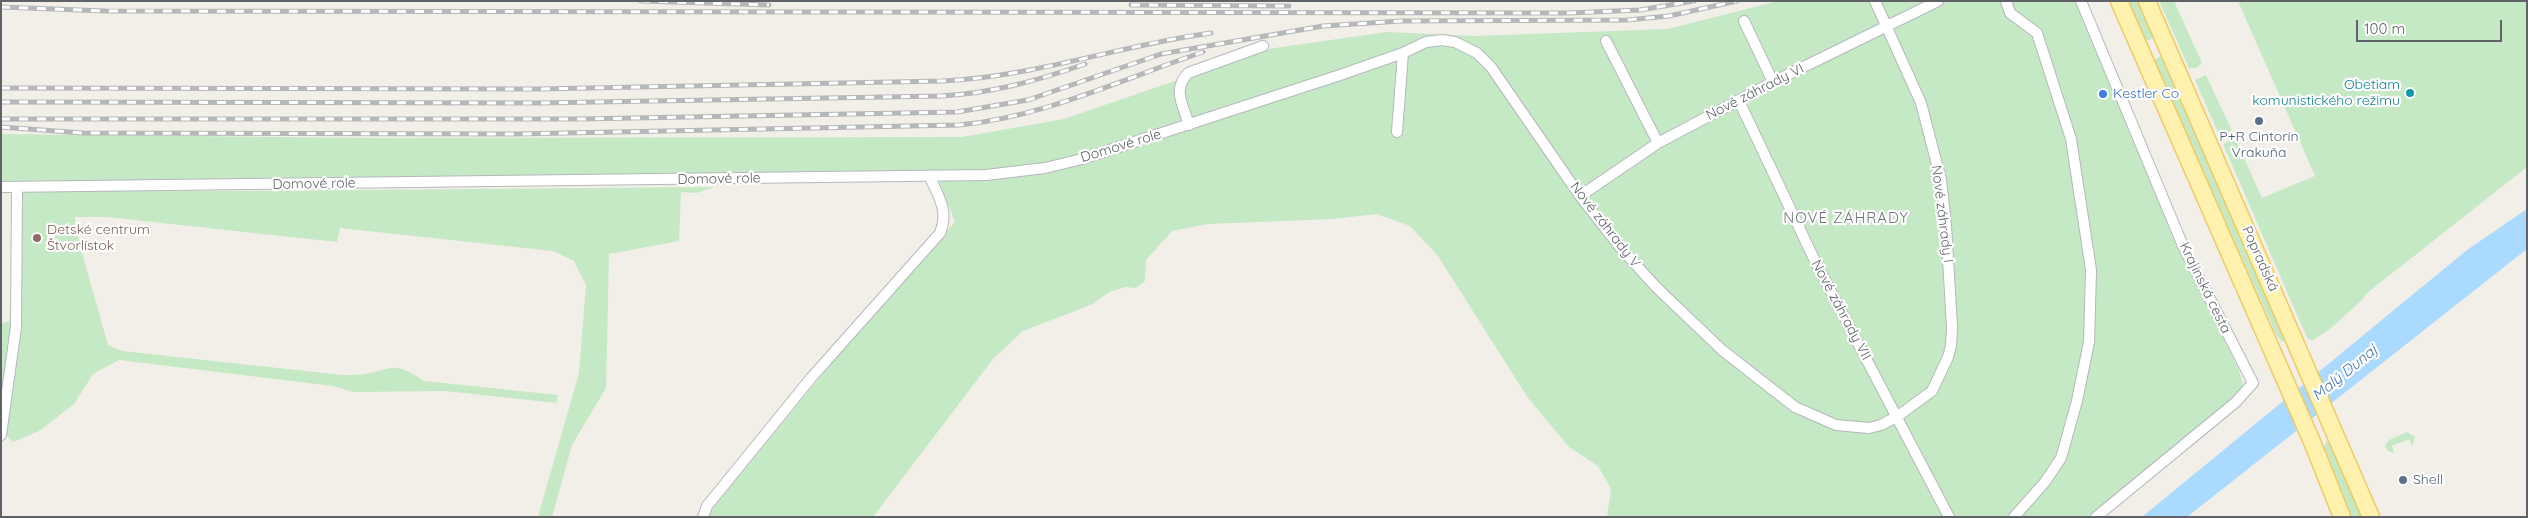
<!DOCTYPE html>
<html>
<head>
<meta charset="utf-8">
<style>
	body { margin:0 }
	#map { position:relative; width:2528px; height:518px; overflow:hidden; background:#f1efe8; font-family:Quicksand,sans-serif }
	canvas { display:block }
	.frame { position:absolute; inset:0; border:2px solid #5f6368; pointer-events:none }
	.scale { position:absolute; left:2356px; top:20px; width:146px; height:22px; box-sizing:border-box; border:2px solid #5f6368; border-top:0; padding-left:6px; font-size:15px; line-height:18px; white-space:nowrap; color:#5f6368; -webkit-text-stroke:4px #fff; paint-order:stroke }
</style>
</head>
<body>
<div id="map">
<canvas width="2528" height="518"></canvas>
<div class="frame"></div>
<div class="scale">100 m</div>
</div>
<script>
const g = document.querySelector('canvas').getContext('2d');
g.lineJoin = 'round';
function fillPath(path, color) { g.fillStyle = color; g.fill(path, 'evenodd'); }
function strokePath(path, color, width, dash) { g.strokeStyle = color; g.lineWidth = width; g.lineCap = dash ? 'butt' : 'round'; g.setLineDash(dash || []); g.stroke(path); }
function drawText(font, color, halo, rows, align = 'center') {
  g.font = font + ' Quicksand,sans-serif'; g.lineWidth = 4.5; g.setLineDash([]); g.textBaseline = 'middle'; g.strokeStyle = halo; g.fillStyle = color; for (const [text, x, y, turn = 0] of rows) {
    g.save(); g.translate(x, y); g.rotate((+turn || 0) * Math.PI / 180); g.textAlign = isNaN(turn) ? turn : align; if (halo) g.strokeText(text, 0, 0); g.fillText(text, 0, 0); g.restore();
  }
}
const green = new Path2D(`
	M1778,1H2077L2183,256L2238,368L2245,389L2088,517H1607L1611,489L1598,466L1569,447L1528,398L1438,256L1410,226L1377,214L1332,219L1208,224L1172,231L1146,260L1145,281L1136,288L1125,287L1109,292L1093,304L1023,331L993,359L873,517H708L711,510L871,315L955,222L936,173L409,180L1,181V134L369,138L962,137L1064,119L1268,49L1387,32L1475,36L1668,29Z
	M2125,1H2137L2154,38L2143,42Z
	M2159,1H2174L2202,63L2196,68H2189Z
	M2238,1H2527V167L2367,293L2363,299L2330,329L2313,340L2308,339L2301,324L2223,144L2235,138L2262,198L2315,176Z
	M2161,56L2287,338L2282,342L2276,334L2154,60Z
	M2206,75L2232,131L2225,137H2220L2195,80Z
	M715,187L696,193L681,192L679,241L609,254L606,388L572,445L552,517H538L579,373L586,285L574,261L553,251L340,228L337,242L107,217H75V228L108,345L122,351L342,375C349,375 358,375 365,374C396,368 394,361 424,381L558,395L556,403L445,391L353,392L333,386L119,360L93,374L74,404L39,431L13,442L1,431V324L22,316L21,259L23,190L242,191Z
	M2407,432L2415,437L2412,446L2409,439L2392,446L2394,453L2388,451L2385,446L2389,440Z
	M2327,441L2333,447L2361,517H2352L2324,446Z`);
const water = new Path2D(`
	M2527,209V249L2187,517H2142L2467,250Z`);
const minor = new Path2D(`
	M2006,1L2010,13L2037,33L2071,139L2091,270L2089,342L2077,401L2061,458L2045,482L2014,517
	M2081,1L2183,246L2253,383L2236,402L2096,517
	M1744,21L1773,82
	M1606,41L1658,143
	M1739,101L1816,263L1949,517
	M1189,125C1183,104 1172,90 1188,73L1263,46
	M1397,132L1403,53
	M1,187L986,175L1045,168L1082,159L1340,75L1403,53L1426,42L1442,40L1455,42L1477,53L1491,67L1580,196L1620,247L1656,287L1722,350L1795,407L1836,425L1869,428L1881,425L1898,416L1932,391L1948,357L1951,346L1952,327L1946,225L1941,180L1921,103L1875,1
	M1580,196L1658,143L1773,82L1938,1
	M1,435L16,327L17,187
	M703,517L707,506L811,378L940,233C949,211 939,198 930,177`);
const primary = new Path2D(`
	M2119,1L2313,444L2342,517
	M2147,1L2371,517`);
const rail = new Path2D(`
	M641,1L769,5
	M1131,5L1289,6
	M1,7L106,11L1569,13L1640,10L1694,1
	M1,88L538,89L942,81C1034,77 1121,45 1211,33
	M1,102L539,103L941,96C992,93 1037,81 1085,64
	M1,119H580L957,112L1028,100L1161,54L1323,26L1401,21L1627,20L1669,16L1737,1
	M1,127L83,133L517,134L959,125C1044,117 1122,79 1203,52`);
const markers = [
	[2410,93,5,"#0f9aa8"],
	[2103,94,5,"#3f7fe0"],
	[2259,121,5,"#5c6f8a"],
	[37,238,5,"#8d6e63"],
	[2403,480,5,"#5c6f8a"]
];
const cultureNames = [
	["Obetiam",2400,85],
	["komunistického režimu",2400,101]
];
const streetNames = [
	["Nové záhrady VI",1755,92,-27],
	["Domové role",1121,146,-17],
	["Domové role",719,179,-1],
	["Domové role",314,184,-1],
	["Nové záhrady I",1942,214,83],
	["Nové záhrady V",1605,225,52],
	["Popradská",2260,259,66],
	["Krajinská cesta",2205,288,64],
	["Nové záhrady VII",1841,310,62]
];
const shopNames = [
	["Kestler Co",2113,94]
];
const serviceNames = [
	["P+R Cintorín",2259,137],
	["Vrakuňa",2259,153],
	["Shell",2413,480,"left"]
];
const educationNames = [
	["Detské centrum",47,230],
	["Štvorlístok",47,246]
];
const neighbourhoodNames = [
	["NOVÉ ZÁHRADY",1846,218]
];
const waterNames = [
	["Malý Dunaj",2345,373,-39]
];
fillPath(green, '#c5e8c5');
fillPath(water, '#aadaff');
strokePath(minor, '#b5b8bc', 12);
strokePath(primary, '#f2c960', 19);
strokePath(minor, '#fff', 10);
strokePath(primary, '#fff2af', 16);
strokePath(rail, '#b6b7b8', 5);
strokePath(rail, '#fff', 3, [9]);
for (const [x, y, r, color] of markers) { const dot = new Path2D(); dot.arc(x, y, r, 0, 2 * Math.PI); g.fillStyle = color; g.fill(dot); strokePath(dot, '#fff', 2); }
drawText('14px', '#0d838f', '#fff', cultureNames, 'right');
drawText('14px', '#5f6368', '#fff', streetNames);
drawText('14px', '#366cbe', '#fff', shopNames, 'left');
drawText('14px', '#4e5e75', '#fff', serviceNames);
drawText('14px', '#785e54', '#fff', educationNames, 'left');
g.letterSpacing = '1px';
drawText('15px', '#70757a', '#fff', neighbourhoodNames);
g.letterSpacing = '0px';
drawText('italic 15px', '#4174aa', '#fff', waterNames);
</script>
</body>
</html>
